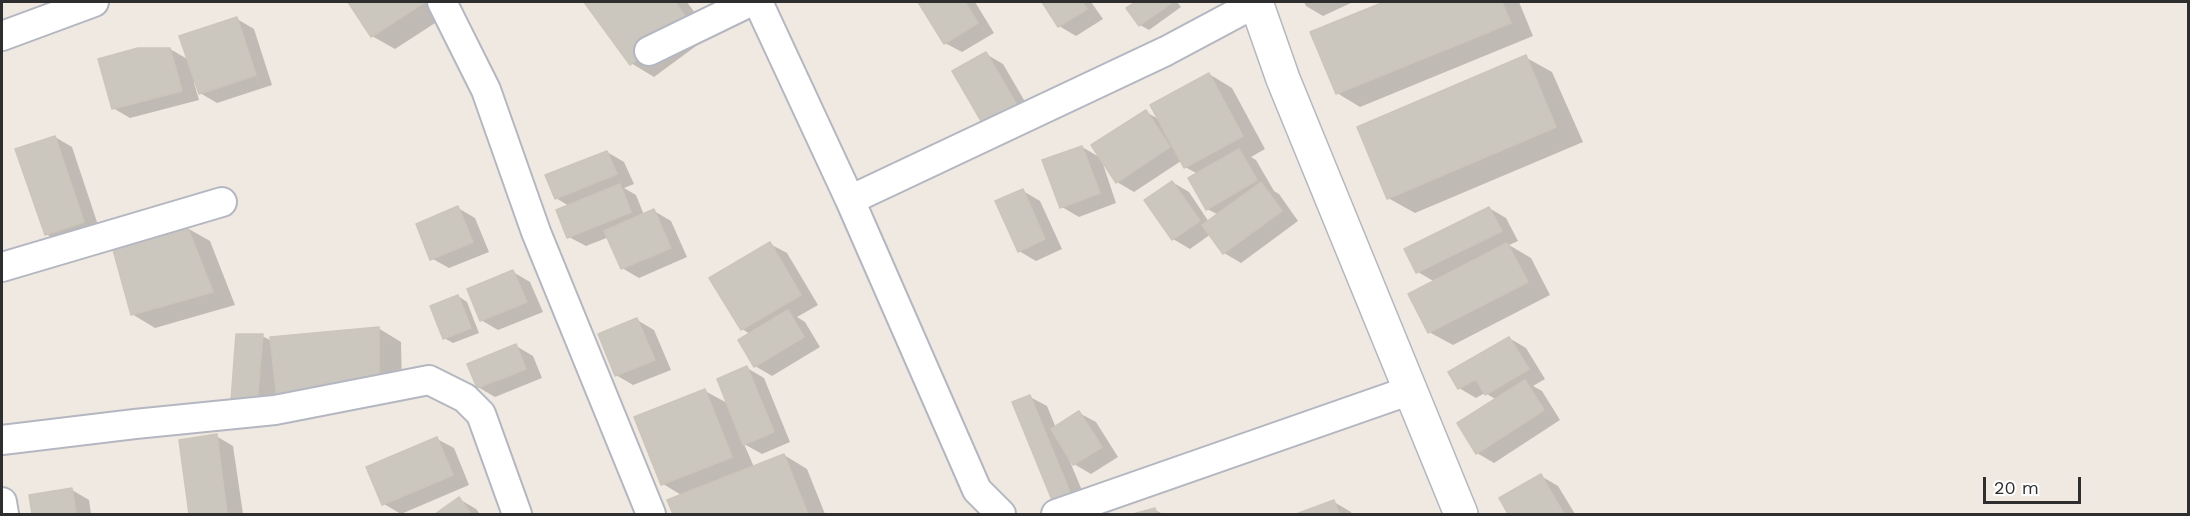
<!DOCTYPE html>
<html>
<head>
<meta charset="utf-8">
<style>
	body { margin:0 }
	#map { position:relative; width:2190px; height:516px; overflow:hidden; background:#efe9e1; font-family:"Work Sans",sans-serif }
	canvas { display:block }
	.frame { position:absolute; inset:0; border:3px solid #2e2e2e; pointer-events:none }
	.scale { position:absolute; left:1983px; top:477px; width:98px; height:27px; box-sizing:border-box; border:3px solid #2e2e2e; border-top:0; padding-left:8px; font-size:18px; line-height:21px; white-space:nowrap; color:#2e2e2e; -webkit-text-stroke:4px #fff; paint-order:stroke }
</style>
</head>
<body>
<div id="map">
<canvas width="2190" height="516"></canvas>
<div class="frame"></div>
<div class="scale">20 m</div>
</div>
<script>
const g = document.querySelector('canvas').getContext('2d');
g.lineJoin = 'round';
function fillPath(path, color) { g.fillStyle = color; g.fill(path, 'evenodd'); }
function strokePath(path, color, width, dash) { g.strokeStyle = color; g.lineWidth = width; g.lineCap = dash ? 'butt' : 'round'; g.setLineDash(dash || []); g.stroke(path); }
const shadow = new Path2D(`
	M350,2H441L449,14L395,49L372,36Z
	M586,2H687L711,35L654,77L631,63Z
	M920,2H975L994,33L962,52L945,43Z
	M1044,2H1091L1103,19L1076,36L1059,26Z
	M1137,2H1177L1181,7L1149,30L1140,25L1128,8Z
	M1304,2H1353L1323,16L1306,6Z
	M1388,2H1519L1533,36L1360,107L1337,93L1312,32Z
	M237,19L254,29L272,85L217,103L200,93L197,82L194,83L199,100L130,118L113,108L170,49L189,60Z
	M986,54L1003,64L1034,117L1002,135Z
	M1525,57L1552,72L1583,142L1415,213L1388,198Z
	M1209,74L1232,88L1265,149L1251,157L1256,160L1274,191L1279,194L1298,221L1241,263L1224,253L1211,234L1190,249L1173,239L1172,182L1189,192L1209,222L1219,215L1207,209L1198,174L1185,167L1181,161L1134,192L1117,182L1101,158L1116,203L1079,217L1062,207L1082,147L1101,158L1146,112L1160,120Z
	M55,137L72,147L100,231L63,244L46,234Z
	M607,152L624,162L634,184L624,188L636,195L644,215L654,211L671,221L687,257L639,278L622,268L609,237L586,246L569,237V206L556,198Z
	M1023,191L1040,201L1062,249L1036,261L1019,251Z
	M458,208L475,218L489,252L449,268L431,258Z
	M1489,208L1506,218L1518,241L1509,245L1531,258L1550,295L1453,345L1429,332L1435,282L1418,272Z
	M187,228L210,241L235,305L155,328L132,314Z
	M770,244L787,253L818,305L797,317L805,322L820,347L772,376L755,366L750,334L742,329Z
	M513,272L530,282L543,312L498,330L481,320Z
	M458,296L467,302L479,333L453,343L444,338Z
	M637,320L654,330L671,370L633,385L616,375Z
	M378,328L401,342L402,391L276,390L274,412L249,410L262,336L272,341Z
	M1509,338L1526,348L1545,379L1533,386L1542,391L1560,420L1494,463L1477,453L1497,400L1485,393L1476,398L1459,388Z
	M516,346L533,356L542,378L495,397L478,387Z
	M747,368L764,378L790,442L762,454L744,444L754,467L784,455L807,469L825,514H674L669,501L683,496L663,484L705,391L729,404Z
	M1030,397L1047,406L1056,428L1079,413L1096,422L1118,457L1091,474L1074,464L1068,457L1089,507L1072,514Z
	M216,436L233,446L243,514H190L180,441Z
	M437,439L454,448L469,485L401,514L384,504Z
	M1541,476L1558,486L1575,514H1510L1501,499Z
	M72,490L89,500L91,514H34L31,496Z
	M459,499L476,509L480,514H437Z
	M1334,502L1351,512L1352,514H1300Z
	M1155,510L1163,514H1138Z`);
const building = new Path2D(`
	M348,2H425L371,37Z
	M584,2H675L689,22L630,65Z
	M918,2H965L978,23L944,44Z
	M1042,2H1082L1087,9L1058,27Z
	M1135,2H1173L1139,26L1126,8Z
	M1384,2H1502L1511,23L1336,94L1310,32Z
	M237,17L256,75L199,94L179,36Z
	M138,48H170L182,91L112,109L98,59Z
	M986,52L1018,107L984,126L952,71Z
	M1526,55L1556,127L1387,199L1357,127Z
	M1209,73L1243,136L1184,168L1150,105Z
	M1146,110L1170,147L1116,183L1091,145Z
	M55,136L84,222L45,235L15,149Z
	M1082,146L1100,193L1060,208L1042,160Z
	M1239,149L1257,180L1206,210L1188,178Z
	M607,151L617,174L555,199L545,175Z
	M1172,181L1200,221L1172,240L1144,200Z
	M1261,182L1282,211L1223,254L1202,225Z
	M620,184L631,212L567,238L556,210Z
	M1023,189L1045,239L1018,252L995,201Z
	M458,206L473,242L430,260L416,224Z
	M1489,207L1502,231L1416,273L1404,249Z
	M654,209L671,248L621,269L604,231Z
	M187,226L213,292L131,315L112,246Z
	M770,242L801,295L741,330L709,278Z
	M1507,243L1528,282L1428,333L1408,294Z
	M513,270L527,302L480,321L467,289Z
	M458,295L471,328L443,339L430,306Z
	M788,310L804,337L754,367L738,340Z
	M637,318L655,360L615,376L598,334Z
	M379,327V378L277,399L270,337Z
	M236,334H263L257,403L231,401Z
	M1509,337L1529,369L1485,395L1476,379L1458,389L1448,372Z
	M516,344L526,369L477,388L467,364Z
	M747,366L774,432L743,445L717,379Z
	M1525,380L1544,410L1476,454L1457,423Z
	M705,389L732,457L661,485L634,417Z
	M1030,395L1072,497L1054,505L1012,402Z
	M1079,411L1102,447L1073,465L1051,429Z
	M217,434L227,514H189L179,440Z
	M437,437L453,475L382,505L366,467Z
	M784,454L808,514H673L667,500Z
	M1541,474L1564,514H1508L1499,498Z
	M72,488L76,514H32L29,495Z
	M459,497L471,514H435Z
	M1334,500L1339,514H1296Z
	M1155,508L1157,514H1133Z`);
const street = new Path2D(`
	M442,2L486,90L536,232L651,514
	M758,2L850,200L977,490L1001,514
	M2,36L94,2
	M649,51L750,2
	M850,200L1166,51L1256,3
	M2,267L222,202
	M2,440L135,424L275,410L429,380L465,398L481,414L517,514
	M2,502L4,514
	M1056,514L1411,390`);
const secondary = new Path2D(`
	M1256,2L1283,79L1461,514`);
fillPath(shadow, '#0003');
fillPath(building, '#cbc7bf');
strokePath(building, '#cbc5ba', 1.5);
strokePath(street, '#b4b7c1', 32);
strokePath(secondary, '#b4b7c1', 36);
strokePath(street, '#fff', 28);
strokePath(secondary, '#fff', 33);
</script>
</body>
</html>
